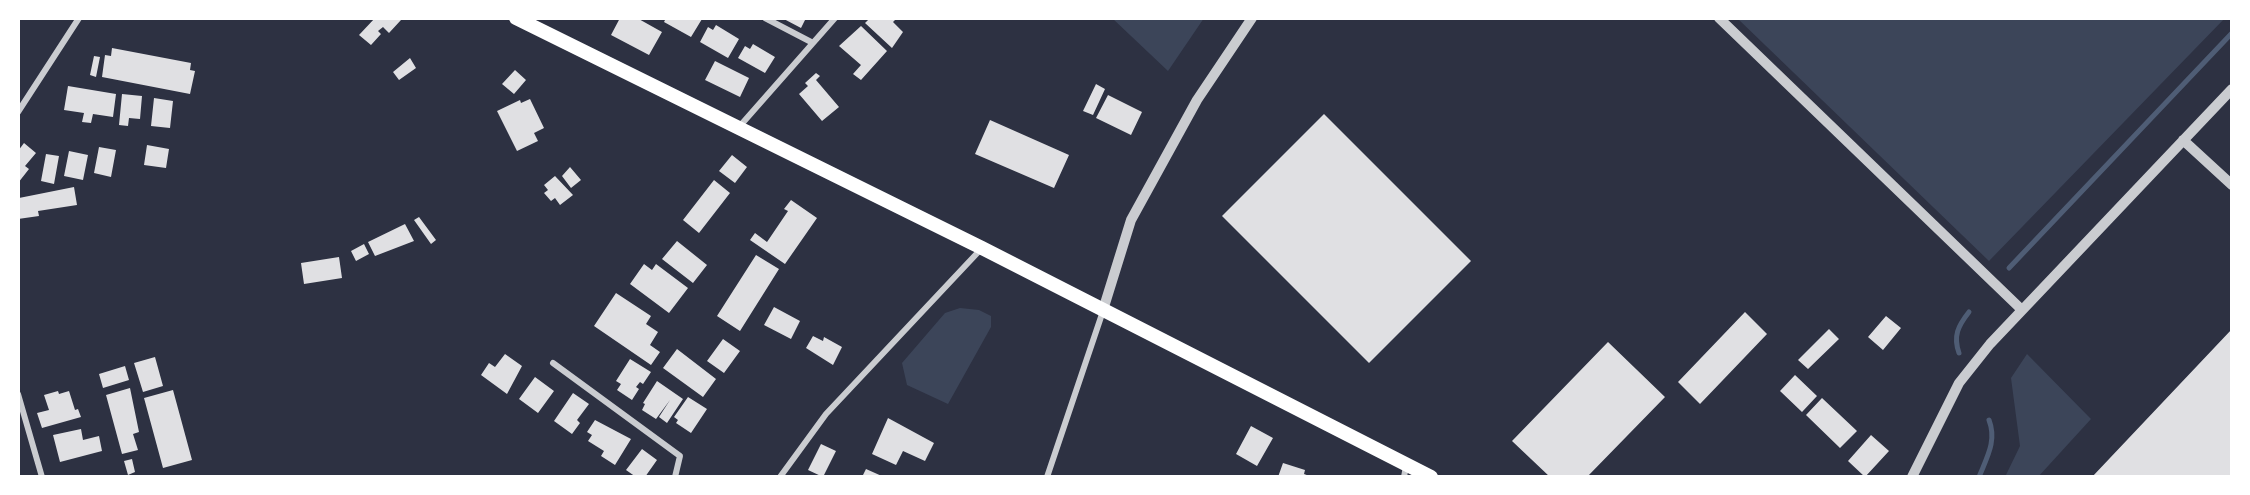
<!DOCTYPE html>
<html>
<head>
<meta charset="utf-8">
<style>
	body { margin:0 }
	#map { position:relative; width:2250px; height:495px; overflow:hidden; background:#2d3142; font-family:"Alegreya Sans",sans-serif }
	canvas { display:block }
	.frame { position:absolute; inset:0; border:20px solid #fff; pointer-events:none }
</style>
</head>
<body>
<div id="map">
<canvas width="2250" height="495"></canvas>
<div class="frame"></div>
</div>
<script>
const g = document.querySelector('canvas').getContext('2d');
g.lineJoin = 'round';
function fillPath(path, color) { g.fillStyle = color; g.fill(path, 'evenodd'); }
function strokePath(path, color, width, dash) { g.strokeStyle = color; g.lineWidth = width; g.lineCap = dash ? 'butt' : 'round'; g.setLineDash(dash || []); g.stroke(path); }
const green = new Path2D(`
	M1112,18H1204L1168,71Z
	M1737,18H2225L1989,261Z
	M960,308L979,310L991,316V327L948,404L907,385L902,363L945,313Z
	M2027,354L2091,419L2038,477H2005L2020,446L2011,378Z`);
const stream = new Path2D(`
	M2009,268L2232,33
	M1959,353C1953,336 1958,326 1969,312
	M1979,477C1987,457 1997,441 1989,420`);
const building = new Path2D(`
	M375,18L401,20L389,33L383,27L378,31L381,34L371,45L359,35Z
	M620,18H637L662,32L649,55L611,35Z
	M666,18H700L702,19L691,37L664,22Z
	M782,18H806L801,28Z
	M870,18H897L893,22L903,32L892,48L865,23Z
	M716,25L739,39L728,58L700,42L708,27L713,30Z
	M861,26L887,51L861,80L853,74L861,65L839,46Z
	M753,44L775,57L765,73L738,58L745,46L750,49Z
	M112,48L191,63L190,70L195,71L190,94L102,77L105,55L111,56Z
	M94,56L100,57L96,77L90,75Z
	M410,58L416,68L399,80L393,72Z
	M715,61L749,78L740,97L705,80Z
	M515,70L526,80L514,94L502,84Z
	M816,73L820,76L816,80L839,107L822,121L799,94L808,86L805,83Z
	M1096,84L1105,89L1093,115L1083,111Z
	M68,86L116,94L113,117L93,114L91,123L82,122L84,113L64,110Z
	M122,94L142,96L140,119L129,118L128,126L119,125Z
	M1108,95L1142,112L1131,135L1096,118Z
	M154,98L173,101L170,128L151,126Z
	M530,99L544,128L534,133L538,141L517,151L497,111L520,100L521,103Z
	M1324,114L1471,261L1369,363L1222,216Z
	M990,120L1069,155L1054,188L975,154Z
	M24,143L36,153L25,166L29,169L18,183V151Z
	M147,145L169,149L166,168L144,165Z
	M99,147L116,150L111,177L94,173Z
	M69,151L88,155L83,180L64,176Z
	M46,154L59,156L54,184L41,181Z
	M732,155L747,167L735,183L719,171Z
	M570,167L581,180L571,188L562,176Z
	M555,176L573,195L560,205L555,198L551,201L544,193L548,190L544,185Z
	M714,180L730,193L699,233L683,220Z
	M74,187L77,205L38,211L39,216L18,219L19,198Z
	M791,200L817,218L785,264L750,240L755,233L767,242L788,211L784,209Z
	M419,217L436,240L431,244L414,220Z
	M405,224L414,241L375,256L368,242Z
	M677,241L707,265L693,283L662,259Z
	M364,244L369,254L356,261L351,251Z
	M756,255L779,269L740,331L717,316Z
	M339,257L342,278L304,284L301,263Z
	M644,264L652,270L656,264L688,288L669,313L630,284Z
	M616,293L651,316L646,324L658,332L650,345L660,352L651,365L594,326Z
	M774,307L800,321L791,339L764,325Z
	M1745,312L1767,334L1700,404L1678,382Z
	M1886,316L1901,328L1883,350L1868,337Z
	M1829,329L1839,339L1808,369L1798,360Z
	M2232,329V477H2092Z
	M813,336L823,341L824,337L842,347L833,365L806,348Z
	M723,339L740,351L724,373L707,361Z
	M1608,342L1665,397L1587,477H1550L1512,441Z
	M677,349L716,379L703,397L663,368Z
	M505,354L522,366L507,394L481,375L489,363L495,367Z
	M155,357L163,386L143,392L134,363Z
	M630,359L651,372L643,384L640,382L636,387L639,389L632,400L617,390L621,384L616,381Z
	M125,366L129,380L103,388L99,374Z
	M1795,375L1817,396L1802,412L1780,391Z
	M535,377L554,391L538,413L519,399Z
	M657,381L683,399L667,423L659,417L670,400L656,419L642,410L645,404L643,403Z
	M130,388L139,432L133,434L138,450L122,454L106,395Z
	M173,390L192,460L163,468L144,398Z
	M58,391L59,394L69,391L75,410L78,409L81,417L42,428L37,413L49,410L44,395Z
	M573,393L589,404L577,420L580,423L572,434L554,421Z
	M688,397L707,409L691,433L676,423L678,420L674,417Z
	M1822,398L1857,431L1840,448L1806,415Z
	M888,418L934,443L925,461L903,451L896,465L872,454Z
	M595,420L631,439L615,465L601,456L604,451L588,441L592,435L587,432Z
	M1251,426L1273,438L1257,466L1236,454Z
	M81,429L83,440L99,436L102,451L60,462L53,435Z
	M1871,435L1889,451L1865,477L1848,461Z
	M821,444L836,451L823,477L808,470Z
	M642,449L657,460L645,477H636L626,470Z
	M132,459L135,472L128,475L124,461Z
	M1283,463L1305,470L1304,474L1312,477H1278Z
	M866,469L884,477H862Z`);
const minor = new Path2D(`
	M765,18L813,43
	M18,112L79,18
	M739,127L835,18
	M553,363L680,456L675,477
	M18,394L42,477
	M780,477L826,414L982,248
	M1047,477L1103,311
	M1404,477L1406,466`);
const tertiary = new Path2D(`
	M1719,18L2022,310
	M2183,140L2232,185
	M1103,310L1131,220L1197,100L1252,18
	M1912,477L1959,383L1990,344L2232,89`);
const primary = new Path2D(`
	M516,18L982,248L1431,477`);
fillPath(green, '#3c4559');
strokePath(stream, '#4f5d75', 5);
fillPath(building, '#e0e0e3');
strokePath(minor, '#caccd0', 6);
strokePath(tertiary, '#caccd0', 10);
strokePath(primary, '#fff', 14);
</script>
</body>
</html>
